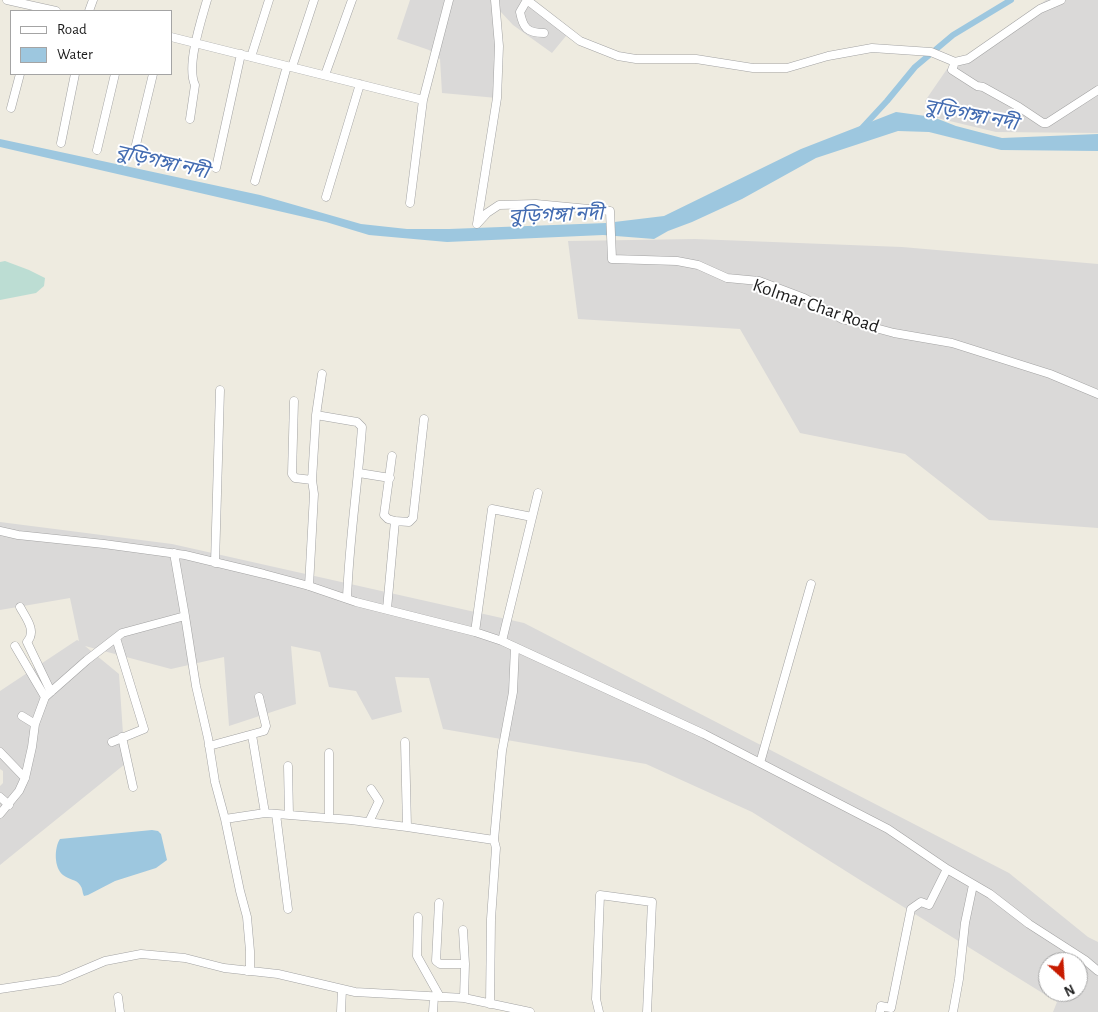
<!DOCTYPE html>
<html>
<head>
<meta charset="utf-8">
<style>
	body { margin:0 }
	#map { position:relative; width:1098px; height:1012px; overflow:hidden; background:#eeebe0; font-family:"Alegreya Sans",sans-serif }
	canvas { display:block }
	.legend { position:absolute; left:10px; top:10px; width:162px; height:65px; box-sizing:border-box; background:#fff; border:1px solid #a4a4a4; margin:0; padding:6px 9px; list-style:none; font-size:15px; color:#1c1c1c }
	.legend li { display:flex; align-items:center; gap:10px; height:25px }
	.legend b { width:25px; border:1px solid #a4a4a4 }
	.north { position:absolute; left:1038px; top:952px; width:50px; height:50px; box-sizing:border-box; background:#fff; border:1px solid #a4a4a4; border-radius:50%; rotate:154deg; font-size:14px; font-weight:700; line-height:20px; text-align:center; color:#1c1c1c }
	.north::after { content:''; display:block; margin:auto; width:18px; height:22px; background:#c71b00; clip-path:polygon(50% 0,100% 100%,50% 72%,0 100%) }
</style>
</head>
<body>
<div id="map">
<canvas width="1098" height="1012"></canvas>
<ul class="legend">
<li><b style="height:6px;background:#fff"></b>Road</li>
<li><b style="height:14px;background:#9dc7df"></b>Water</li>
</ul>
<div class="north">N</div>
</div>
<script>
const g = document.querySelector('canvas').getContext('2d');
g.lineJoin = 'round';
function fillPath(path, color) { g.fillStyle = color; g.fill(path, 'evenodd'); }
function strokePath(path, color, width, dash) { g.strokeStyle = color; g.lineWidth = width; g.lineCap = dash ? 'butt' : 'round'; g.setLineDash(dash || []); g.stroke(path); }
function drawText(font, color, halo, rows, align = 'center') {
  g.font = font + ' "Alegreya Sans","Noto Sans Bengali",sans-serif'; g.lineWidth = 4; g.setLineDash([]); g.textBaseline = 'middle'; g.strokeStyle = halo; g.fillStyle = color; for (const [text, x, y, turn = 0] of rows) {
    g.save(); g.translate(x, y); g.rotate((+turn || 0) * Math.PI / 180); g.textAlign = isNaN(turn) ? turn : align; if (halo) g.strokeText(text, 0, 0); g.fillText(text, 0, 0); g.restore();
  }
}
const residential = new Path2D(`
	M410,0H531L570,31L552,53L513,25L500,11L496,2L497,98L442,93L440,59L429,50L397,39Z
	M1046,0H1098V133L996,132L937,118L925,101L947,69Z
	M695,239L902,247L1098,264V528L989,520L905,454L800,433L740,329L578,319L568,241Z
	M0,522L172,544L524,623L1009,873L1088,937L1098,942V1012H1053L1057,1002L860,880L752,812L646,764L443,729L429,678L395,677L402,712L372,720L356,691L329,687L320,652L291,646L296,704L229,726L224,657L171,669L85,646L119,674L125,764L0,865V786L3,783V771L0,769V691L77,640L79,641L70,598L0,610ZM1048,962H1078V992H1048Z`);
const wetland = new Path2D(`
	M5,261L29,270L45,278L44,286L36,293L0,300V262Z`);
const water = new Path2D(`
	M896,112L933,117L956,126L1002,138L1098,134V151L1001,150L929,132L898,131L816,158L742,199L692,222L668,231L654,239L603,235L447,242L369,235L326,222L0,147V139L260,195L361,224L407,229H449L606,223L664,216L801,149Z
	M152,830L158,831L161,834L167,860L156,868L115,881L88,895L84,896C82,892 83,889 80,885C76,879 69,880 63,875C54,868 54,848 60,839Z`);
const canal = new Path2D(`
	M862,128L887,101L915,67L953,35L1011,0`);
const minor = new Path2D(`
	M7,0L56,11
	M495,0L499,46L497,98L477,224L487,213L499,205L536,204L610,211L612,259L677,261L698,265L727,278L759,281L804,298L842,319L894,333L952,343L1050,374L1098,394
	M527,0L580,41L618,56L636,59H696L753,68H787L828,56L872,48L931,52L955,62L968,59L1040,9L1061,0
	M527,0L520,12C523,28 527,33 544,33
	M89,11L93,0
	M171,37L423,100
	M251,57L269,0
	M955,62L952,70L977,86L983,87L1019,107L1043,123H1047L1098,90
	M292,67L314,0
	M325,75L352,0
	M11,108L20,74
	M190,119L195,85C186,66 201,21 207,0
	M61,143L75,74
	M97,150L115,74
	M134,153L153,74
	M216,168L241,54
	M255,181L287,66
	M326,197L360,84
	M410,203L423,100L449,0
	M294,401L292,474L295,478L312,480L314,494L309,586
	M316,415L357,422L362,427C358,484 349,541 347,599
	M392,456L384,515L388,519L395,521
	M359,473L390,478
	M312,480L316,415L322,374
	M0,531L18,535L104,544L185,555L264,574L309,586L356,602L475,632L502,641L704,734L888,829L947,869L990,894L1029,924L1085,960L1098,971
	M215,563L220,390
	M20,607C26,618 37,631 27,642L51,692
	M387,609L395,521L409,522L413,518L424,419
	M185,616L196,686L208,738L215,782L225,819L240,891L247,917L250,951V967L247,971
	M475,632L492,509L532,517
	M502,641L538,493
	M15,646L45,697
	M22,716L35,724
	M252,735L265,813
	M122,737L133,787
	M112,742L144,729L116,638
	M405,742L407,827L494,840
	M209,746L264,731L266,726L259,697
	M0,752L25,778
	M329,753V818
	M760,763L811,584
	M288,766L289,815
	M0,797L9,805
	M0,814L19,791L25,778L32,747L35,724L45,697L87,660L122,633L185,616L174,553
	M276,814L288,909
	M225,819L265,813L351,820L407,827
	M369,822L379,801L371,789
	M439,903L436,961L440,964H465
	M418,917L417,956L440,997
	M463,930L465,964L464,998
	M0,989L60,980L105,961L141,954L185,958L224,968L278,974L355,992L464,998L530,1012
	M118,997L120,1012
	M490,1004L491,919L496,848L494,840L502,751L513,692L515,647
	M341,1012L342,989
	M433,1012L434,997
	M599,1012L596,999L600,895L652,902L647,1012
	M880,1012L881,1006L891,1008L911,909L921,902L929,905L947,869
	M953,1012L959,979L965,923L973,885`);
const streetNames = [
	["Kolmar Char Road",816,306,19]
];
const waterNames = [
	["বুড়িগঙ্গা নদী",971,115,11],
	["বুড়িগঙ্গা নদী",162,162,13],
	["বুড়িগঙ্গা নদী",556,215,-2]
];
fillPath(residential, '#dad9d8');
fillPath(wetland, '#bcddd3');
fillPath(water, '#9dc7df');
strokePath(canal, '#9dc7df', 6);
strokePath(minor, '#a3a3a3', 9);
strokePath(minor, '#fff', 8);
drawText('19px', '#1c1c1c', '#fff', streetNames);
drawText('italic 20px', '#426bb1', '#fff', waterNames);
</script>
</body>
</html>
